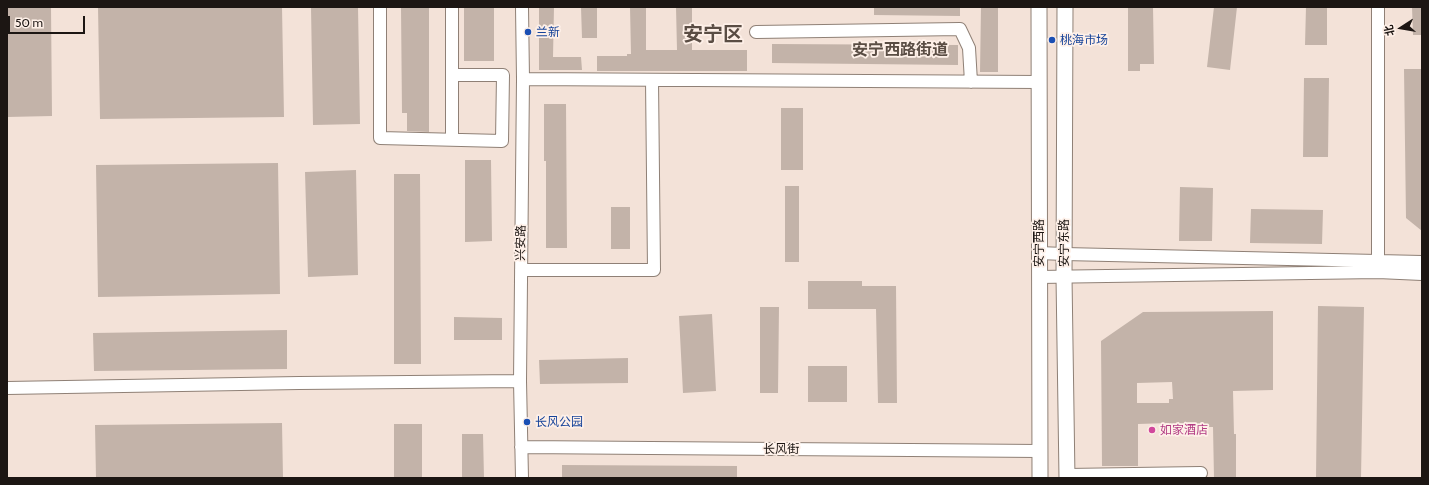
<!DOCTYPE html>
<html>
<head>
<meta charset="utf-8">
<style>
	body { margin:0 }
	#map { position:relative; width:1429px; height:485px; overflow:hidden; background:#f3e2d8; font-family:Cabin,"Noto Sans SC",sans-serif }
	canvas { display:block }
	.frame { position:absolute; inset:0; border:8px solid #1c1613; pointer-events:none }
	.north { position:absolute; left:1381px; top:8px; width:40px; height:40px; -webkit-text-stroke:3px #fef0e8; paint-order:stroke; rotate:258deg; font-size:11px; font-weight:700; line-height:16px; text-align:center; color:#1c1613 }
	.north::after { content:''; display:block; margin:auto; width:14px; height:18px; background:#1c1613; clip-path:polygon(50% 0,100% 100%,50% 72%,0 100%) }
	.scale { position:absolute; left:8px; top:16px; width:77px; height:18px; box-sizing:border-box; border:2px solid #1c1613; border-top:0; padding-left:5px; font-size:12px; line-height:14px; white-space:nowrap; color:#1c1613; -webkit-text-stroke:3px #fef0e8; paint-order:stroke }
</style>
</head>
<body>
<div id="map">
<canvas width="1429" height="485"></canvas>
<div class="frame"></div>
<div class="north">北</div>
<div class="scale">50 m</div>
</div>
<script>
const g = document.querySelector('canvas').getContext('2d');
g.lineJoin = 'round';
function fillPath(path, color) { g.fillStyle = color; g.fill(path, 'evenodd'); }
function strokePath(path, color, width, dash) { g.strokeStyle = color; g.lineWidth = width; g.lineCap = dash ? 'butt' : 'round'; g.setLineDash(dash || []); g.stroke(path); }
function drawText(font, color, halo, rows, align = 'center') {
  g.font = font + ' Cabin,"Noto Sans SC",sans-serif'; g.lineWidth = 3.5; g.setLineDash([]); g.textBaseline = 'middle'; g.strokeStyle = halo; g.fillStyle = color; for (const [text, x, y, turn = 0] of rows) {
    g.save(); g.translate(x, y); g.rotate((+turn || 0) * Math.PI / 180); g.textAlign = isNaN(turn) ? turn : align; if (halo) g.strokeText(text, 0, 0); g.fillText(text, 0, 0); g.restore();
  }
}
const building = new Path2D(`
	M7,7H51L52,116L7,117Z
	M98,7H282L284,117L100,119Z
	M311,7H358L360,124L313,125Z
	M401,7H429V132L407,131V113H402Z
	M464,7H494V61H464Z
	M539,7H554L553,57H581L582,70H539Z
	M581,7H597V38H582Z
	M630,7H646V50H677L676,7H692V50H747V71H597V56H627V54H631Z
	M874,7H960V16L874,15Z
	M981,7H998V72H980Z
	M1128,7H1153L1154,64H1140V71H1128Z
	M1214,7H1237L1230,70L1207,67Z
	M1306,7H1327V45H1305Z
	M1412,7H1422V35H1413Z
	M772,44L958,45V65L772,63Z
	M1404,69H1422V231L1406,218Z
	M1304,78H1329L1328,157H1303Z
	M544,104H566L567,248H546V161H544Z
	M781,108H803V170H781Z
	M465,160H491L492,241L465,242Z
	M278,163L280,294L98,297L96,165Z
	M356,170L358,275L308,277L305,172Z
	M394,174H420L421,364H394Z
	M785,186H799V262H785Z
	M1180,187L1213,188L1212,241H1179Z
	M611,207H630V249H611Z
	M1251,209L1323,210L1322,244L1250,243Z
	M808,281H862V286H896L897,403H878L876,309H808Z
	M1318,306L1364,307L1361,478H1316Z
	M760,307H779L778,393H760Z
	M1273,311V390L1233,391L1234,434H1236V478H1214L1213,427H1169V423L1138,424V466H1102L1101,341L1143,312ZM1172,382L1173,399H1169V403H1137V383Z
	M712,314L716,391L683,393L679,316Z
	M454,317L502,318V340H454Z
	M287,330V369L94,371L93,333Z
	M628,358V383L540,384L539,360Z
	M808,366H847V402H808Z
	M282,423L283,478H96L95,425Z
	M394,424H422V478H394Z
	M462,434H483L484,478H462Z
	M562,465L737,466V478H562Z`);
const minor = new Path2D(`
	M380,7V138L502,141L503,75H452V139
	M452,7V75
	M522,7L523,79L520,381L522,478
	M756,32L960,29L969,48L971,82
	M523,79L1039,82
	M1039,253L1064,254L1422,262
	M1378,269V7
	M521,270H654L652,80
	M1039,277L1378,272L1422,274
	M7,388L299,383L520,381
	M521,447L1040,451
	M1067,475L1201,473`);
const major = new Path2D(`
	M1039,7L1040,478
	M1065,7L1064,277L1067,478`);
const markers = [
	[528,32,4,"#1a4fb4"],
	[1052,40,4,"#1a4fb4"],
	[527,422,4,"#1a4fb4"],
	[1152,430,4,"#d1479c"]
];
const transitNames = [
	["兰新",536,32],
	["桃海市场",1060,40],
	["长风公园",535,422]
];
const streetNames = [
	["兴安路",521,243,-89],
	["安宁西路",1039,243,-90],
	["安宁东路",1064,243,-90],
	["长风街",781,449]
];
const hotelNames = [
	["如家酒店",1160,430]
];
const districtNames = [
	["安宁西路街道",900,50]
];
const townNames = [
	["安宁区",713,35]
];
fillPath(building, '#c3b3a9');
strokePath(minor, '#8f8076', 14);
strokePath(major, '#8f8076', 17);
strokePath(minor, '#fff', 12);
strokePath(major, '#fff', 15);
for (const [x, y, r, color] of markers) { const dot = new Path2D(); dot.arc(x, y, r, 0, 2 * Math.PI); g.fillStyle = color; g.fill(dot); strokePath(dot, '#fef0e8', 1.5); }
drawText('12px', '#164399', '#fef0e8', transitNames, 'left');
drawText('12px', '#1c1613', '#fef0e8', streetNames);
drawText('12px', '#b23c85', '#fef0e8', hotelNames, 'left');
drawText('bold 16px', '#5a4d44', '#fef0e8', districtNames);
drawText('bold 20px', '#5a4d44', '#fef0e8', townNames);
</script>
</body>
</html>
